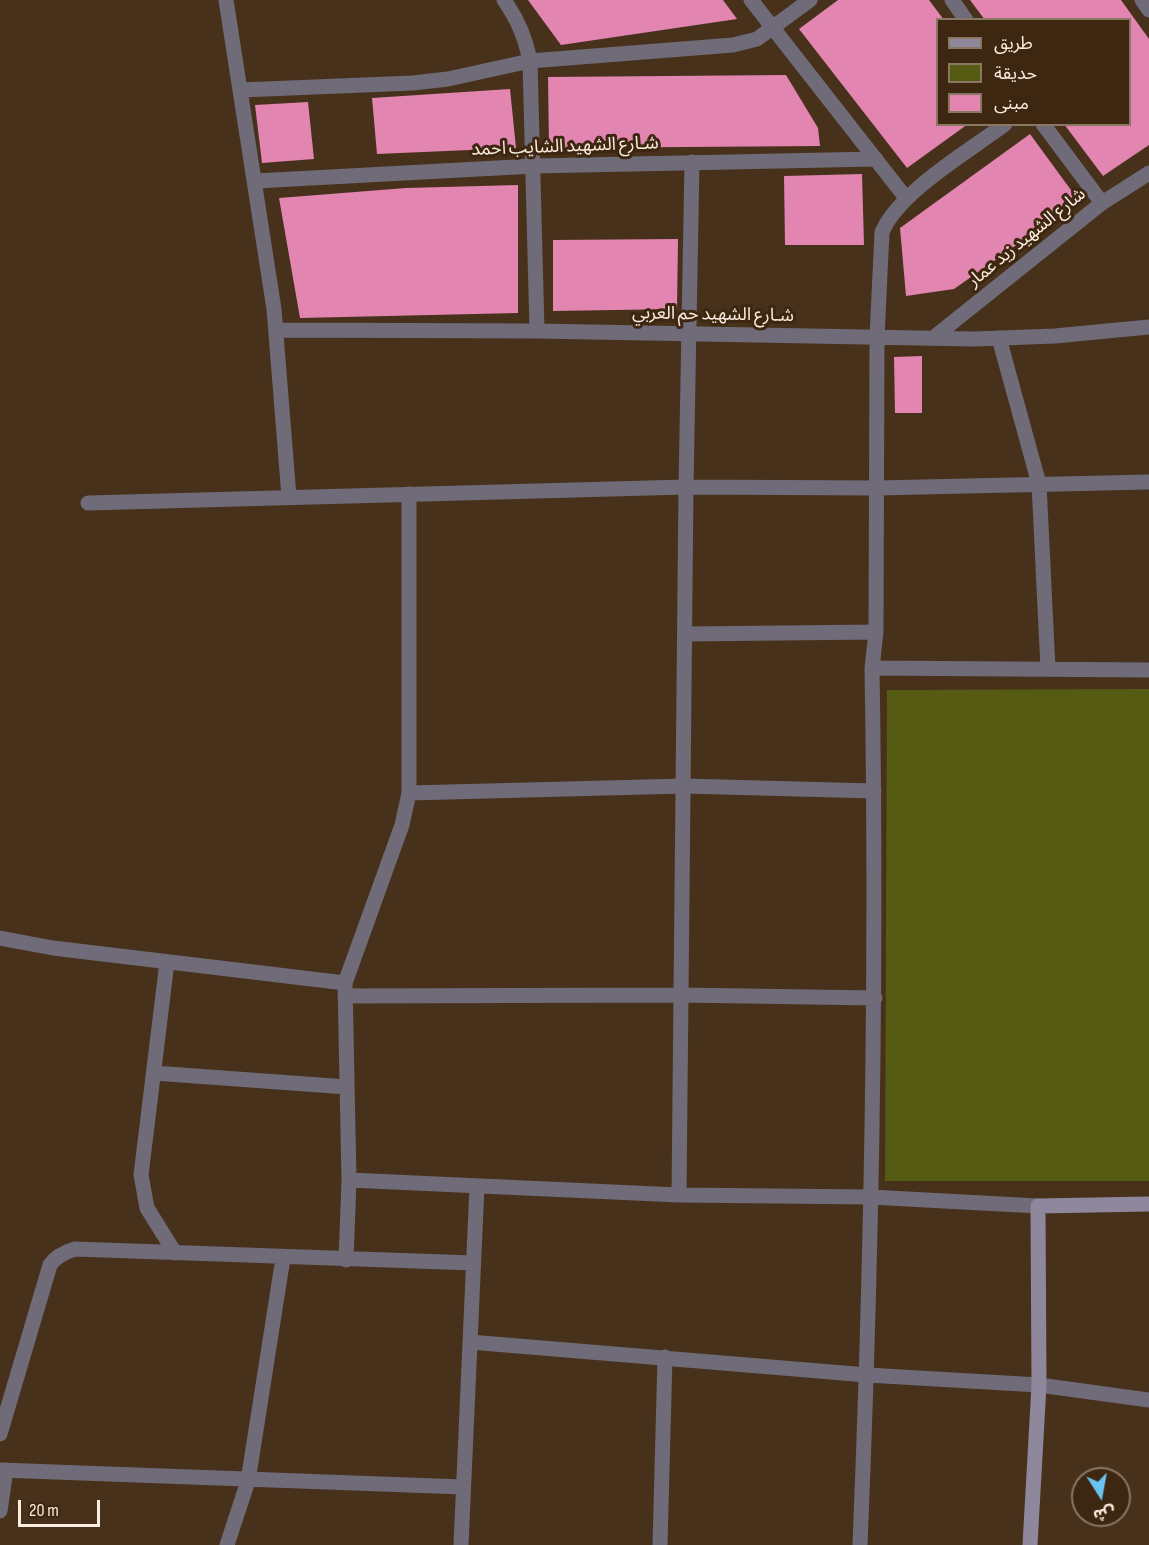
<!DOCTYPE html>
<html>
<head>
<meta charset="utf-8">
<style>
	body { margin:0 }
	#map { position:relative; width:1149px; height:1545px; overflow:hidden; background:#47311b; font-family:"Sofia Sans Condensed","Noto Sans Arabic",sans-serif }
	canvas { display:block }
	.legend { position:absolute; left:936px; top:18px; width:195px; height:108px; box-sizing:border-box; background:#3d2711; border:2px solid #897663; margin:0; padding:8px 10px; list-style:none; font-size:18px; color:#faecdf }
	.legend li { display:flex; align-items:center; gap:12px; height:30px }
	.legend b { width:30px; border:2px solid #897663 }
	.north { position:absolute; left:1071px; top:1467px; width:60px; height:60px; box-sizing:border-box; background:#3d2711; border:2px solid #897663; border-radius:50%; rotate:169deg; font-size:16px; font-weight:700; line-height:24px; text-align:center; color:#faecdf }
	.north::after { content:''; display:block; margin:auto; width:21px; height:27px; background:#6bc3f2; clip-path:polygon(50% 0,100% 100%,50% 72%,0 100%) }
	.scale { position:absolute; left:18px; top:1500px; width:82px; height:27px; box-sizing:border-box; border:3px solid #faecdf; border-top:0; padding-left:8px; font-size:18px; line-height:21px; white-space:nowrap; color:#faecdf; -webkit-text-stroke:4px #3d2711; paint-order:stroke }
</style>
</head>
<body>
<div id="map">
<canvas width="1149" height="1545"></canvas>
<ul class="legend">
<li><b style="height:8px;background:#8f889d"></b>طريق</li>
<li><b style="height:16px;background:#565b14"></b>حديقة</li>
<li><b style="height:16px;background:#e285b1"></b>مبنى</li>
</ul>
<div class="north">ش</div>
<div class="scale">20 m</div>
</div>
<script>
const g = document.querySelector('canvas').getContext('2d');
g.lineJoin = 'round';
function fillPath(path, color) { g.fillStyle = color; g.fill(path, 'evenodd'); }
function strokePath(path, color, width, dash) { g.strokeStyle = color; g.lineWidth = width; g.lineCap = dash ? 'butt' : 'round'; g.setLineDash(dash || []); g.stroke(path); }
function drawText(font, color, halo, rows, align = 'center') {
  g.font = font + ' "Sofia Sans Condensed","Noto Sans Arabic",sans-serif'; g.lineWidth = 6; g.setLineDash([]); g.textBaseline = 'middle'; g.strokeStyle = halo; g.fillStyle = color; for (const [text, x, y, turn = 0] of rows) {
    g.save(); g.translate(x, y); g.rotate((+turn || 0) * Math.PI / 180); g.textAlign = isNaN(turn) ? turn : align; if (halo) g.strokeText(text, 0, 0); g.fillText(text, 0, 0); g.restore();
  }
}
const green = new Path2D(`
	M1149,689V1181H885L887,690Z`);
const building = new Path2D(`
	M528,0H723L737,19L561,45Z
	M838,0H929L944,20H938V124H968L907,168L799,29Z
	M970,0H1121L1149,39V145L1103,176L1064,124H1130V20H985Z
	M786,75L818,128L820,146L549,148L548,77Z
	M510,89L516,148L377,154L372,98Z
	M308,102L314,159L262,163L255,105Z
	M1030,134L1079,201L954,289L906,296L900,228Z
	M862,174L864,245H785L784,176Z
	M518,185V313L300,318L279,198L406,188Z
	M678,239L677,309L553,311V240Z
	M922,356V413H895L894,357Z`);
const street = new Path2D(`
	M226,0L274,309L289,497
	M504,0C518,20 525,37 530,61L537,331
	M751,0L906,198
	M952,0L966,20
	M1142,0L1149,10
	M241,90L413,83L448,79L530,61L733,45L757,39L810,0
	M1043,124L1102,203
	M256,181L534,166L876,159
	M276,330L537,331L974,339L1055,336L1149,327
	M933,338L1102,203L1149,173
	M999,338L1039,484L1048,669
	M88,503L686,487L877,488L1149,482
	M685,634L876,632
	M872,668L1149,670
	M409,793L684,786L874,791
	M0,938L53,948L345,983
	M167,962L141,1175L147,1208L175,1253
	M345,996L681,995L875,998
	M154,1073L347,1087
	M349,1180L679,1195L870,1197L1038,1206
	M679,1195L686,487L692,162
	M346,1260L349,1180L345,983L402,825L409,793V494
	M470,1342L867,1375L1039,1385L1149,1400
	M0,1434L50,1265C56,1256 65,1252 75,1249L473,1263
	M0,1470L463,1487
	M0,1511L6,1470
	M227,1545L248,1481L283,1258
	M461,1545L477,1186
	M660,1545L665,1357
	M860,1545C872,1253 877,961 872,668L876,632L877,337L882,232C900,191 968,152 1005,124`);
const secondary = new Path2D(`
	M1030,1545L1039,1385L1038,1206L1149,1204`);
const streetNames = [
	["شـارع الشهيد الشايب احمد",565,147,-2],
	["شارع الشهيد زيد عمار",1027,238,-39],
	["شـارع الشهيد حم العربي",713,315,1]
];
fillPath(green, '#565b14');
fillPath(building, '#e285b1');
strokePath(street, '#6f6b78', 15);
strokePath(secondary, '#8f889d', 15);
drawText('18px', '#faecdf', '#3d2711', streetNames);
</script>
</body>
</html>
